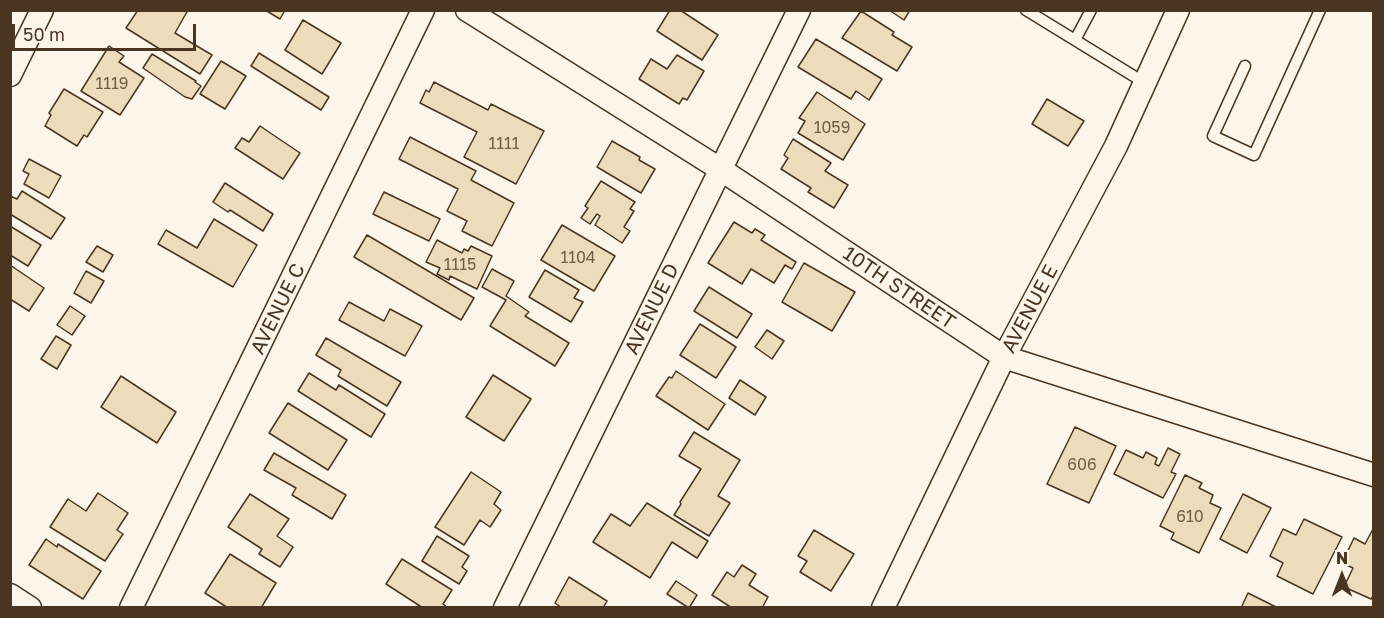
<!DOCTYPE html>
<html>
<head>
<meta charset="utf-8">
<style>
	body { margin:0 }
	#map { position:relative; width:1384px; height:618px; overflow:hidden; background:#fbf6e9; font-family:"Golos Text",sans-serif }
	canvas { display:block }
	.frame { position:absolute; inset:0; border:12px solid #4a3520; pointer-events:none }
	.north { position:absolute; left:1312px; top:546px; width:60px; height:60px; -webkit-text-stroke:4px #fbf6e9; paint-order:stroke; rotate:0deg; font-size:16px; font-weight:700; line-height:24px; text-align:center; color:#4a3520 }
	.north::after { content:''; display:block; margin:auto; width:21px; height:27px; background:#4a3520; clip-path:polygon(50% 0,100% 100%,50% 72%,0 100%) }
	.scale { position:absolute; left:12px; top:24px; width:184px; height:27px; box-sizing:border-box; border:3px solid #4a3520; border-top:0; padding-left:8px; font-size:18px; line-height:21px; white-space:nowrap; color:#4a3520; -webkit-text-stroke:4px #fbf6e9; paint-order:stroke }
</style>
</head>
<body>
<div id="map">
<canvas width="1384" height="618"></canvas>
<div class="frame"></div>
<div class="north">N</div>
<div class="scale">50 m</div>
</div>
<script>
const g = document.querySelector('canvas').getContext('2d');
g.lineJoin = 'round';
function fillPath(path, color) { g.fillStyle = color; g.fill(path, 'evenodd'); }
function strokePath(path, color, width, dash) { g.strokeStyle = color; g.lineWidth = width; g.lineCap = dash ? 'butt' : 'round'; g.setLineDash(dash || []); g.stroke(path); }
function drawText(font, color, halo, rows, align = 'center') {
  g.font = font + ' "Golos Text",sans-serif'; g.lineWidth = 4.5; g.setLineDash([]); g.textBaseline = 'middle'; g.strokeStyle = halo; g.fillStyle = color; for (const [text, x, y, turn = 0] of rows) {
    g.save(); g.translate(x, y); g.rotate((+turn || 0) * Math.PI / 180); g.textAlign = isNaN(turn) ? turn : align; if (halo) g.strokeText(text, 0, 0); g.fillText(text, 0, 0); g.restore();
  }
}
const building = new Path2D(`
	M138,10H188L175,33L212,55L200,74L126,28Z
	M265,10H285L280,19Z
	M670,10H680L718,35L702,60L657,31Z
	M889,10H910L904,20Z
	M861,11L894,32L892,35L912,47L897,71L842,38Z
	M303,20L341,43L322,74L285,50Z
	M816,39L882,79L869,100L856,91L851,99L798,67Z
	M109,46L124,56L119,62L144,78L120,115L81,91Z
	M259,53L329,97L321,110L251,66Z
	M152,54L196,81L195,82L201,86L192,99L185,97L143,68Z
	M677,55L704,71L687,100L683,98L679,104L639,79L651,59L667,69Z
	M221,61L246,76L225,109L200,94Z
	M434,82L488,110L491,104L544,131L516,184L464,157L477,132L420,103L426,90L429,92Z
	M64,89L103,112L87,137L84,135L77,146L45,126L51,115L49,113Z
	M817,92L865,124L843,160L798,133L805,121L799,118Z
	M1047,99L1084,121L1068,146L1032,124Z
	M260,126L300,153L283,179L235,148L242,138L249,142Z
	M410,137L476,171L471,180L514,203L492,246L462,231L467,221L447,211L458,189L399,159Z
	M793,139L831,163L825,171L848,185L834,208L808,192L811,188L781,169L788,158L784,155Z
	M612,141L640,157L639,160L655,169L641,193L597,167Z
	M29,159L61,176L49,198L24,184L29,174L23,171Z
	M601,181L635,202L630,209L634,211L624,227L630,231L622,243L595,225L600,216L597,214L590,224L581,218L588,208L585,206Z
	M225,183L273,214L263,231L230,210L228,212L213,202Z
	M22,191L65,218L51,239L10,214V196L17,199Z
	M384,192L440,219L429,241L373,214Z
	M214,219L257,245L233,287L158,244L166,230L197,248Z
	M734,222L752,233L755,229L765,235L761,240L796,262L792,269L785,265L774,283L751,269L742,284L708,263Z
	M562,225L615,256L594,291L541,260Z
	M10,226L41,245L28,266L10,255Z
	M367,235L474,298L461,320L354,257Z
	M437,240L462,253L464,249L468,251L471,246L492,256L477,289L450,276L449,280L437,274L440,268L426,262Z
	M97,246L113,255L103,272L86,262Z
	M804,263L855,292L832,331L782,302Z
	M10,265L44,288L29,311L10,299Z
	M492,269L514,281L506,296L529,312L525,316L569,343L555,366L490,326L506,300L482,287Z
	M545,270L579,290L574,298L583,302L571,322L529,297Z
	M86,271L104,281L91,303L74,293Z
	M709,287L752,314L737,338L694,311Z
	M349,302L384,321L390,309L422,326L405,356L339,320Z
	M70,306L85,316L72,335L57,325Z
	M700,324L736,347L716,378L680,355Z
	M767,330L784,341L772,359L755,347Z
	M56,336L71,345L57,369L41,359Z
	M326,338L401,382L387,406L338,376L341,370L316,355Z
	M676,371L725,404L708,430L656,396L669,377L672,378Z
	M309,373L336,390L339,385L385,414L371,437L298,391Z
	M493,375L531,399L504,441L466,417Z
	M121,376L176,412L157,443L101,407Z
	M740,380L766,397L755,415L729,398Z
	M288,403L347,440L328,470L269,433Z
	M1075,427L1116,446L1089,503L1047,484Z
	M694,432L740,460L718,496L730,503L709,536L674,515L681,504L680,502L701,469L679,456Z
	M1168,448L1180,454L1171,472L1176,474L1163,498L1114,474L1126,450L1143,458L1146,452L1157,458L1155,464L1159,466Z
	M274,453L346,495L332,519L292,495L296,488L264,470Z
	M471,472L501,492L494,504L501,510L490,527L480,520L464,545L435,527Z
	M1185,475L1202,483L1199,488L1213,495L1210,503L1221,508L1199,553L1171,539L1174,533L1160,526Z
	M98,493L128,513L117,530L123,534L105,561L50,527L68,499L86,511Z
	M250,494L289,519L277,536L293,547L280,567L259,554L262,549L228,527Z
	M1243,494L1271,508L1247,553L1220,539Z
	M647,503L708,541L697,558L672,542L650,578L593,542L611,514L630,526Z
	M1304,519L1342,537L1313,594L1277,576L1283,563L1270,556L1283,529L1296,535Z
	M1374,527V595L1371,599L1344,587L1353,568L1342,563L1354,538L1365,544Z
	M814,530L854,554L831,591L800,572L807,561L798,556Z
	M437,536L469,556L462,567L467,571L459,584L422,561Z
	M46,539L57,547L58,544L101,571L83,599L29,565Z
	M230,554L276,583L261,608H228L205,593Z
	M402,559L452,590L443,604L448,608H423L386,584Z
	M742,565L756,574L749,585L768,597L762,608H732L712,595L727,572L734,577Z
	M569,577L607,601L603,608H562L555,603Z
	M676,581L697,595L689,608L667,594Z
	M1248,593L1278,608H1241Z`);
const lane = new Path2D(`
	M1026,10L1145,83
	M1075,40L1091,10
	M1245,66L1213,136L1254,155L1320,10`);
const street = new Path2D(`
	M467,10L720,169L1004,357L1374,475
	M10,75L42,10
	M10,595L30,608
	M131,608L423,10
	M505,608L799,10
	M883,608L1004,357L1116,146L1178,10`);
const numberNames = [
	["1119",112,84],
	["1059",832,128],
	["1111",504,144],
	["1104",578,258],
	["1115",460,265],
	["606",1082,465],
	["610",1190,517]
];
const streetNames = [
	["10TH STREET",899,288,34],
	["AVENUE C",278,309,-64],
	["AVENUE D",652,309,-64],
	["AVENUE E",1030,309,-62]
];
fillPath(building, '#ecdcbc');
strokePath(building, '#4a3520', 1.5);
strokePath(lane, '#4a3520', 13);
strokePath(street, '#4a3520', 25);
strokePath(lane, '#fbf6e9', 10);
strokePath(street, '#fbf6e9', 22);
drawText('16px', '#725f47', null, numberNames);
drawText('20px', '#4a3520', '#fbf6e9', streetNames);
</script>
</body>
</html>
